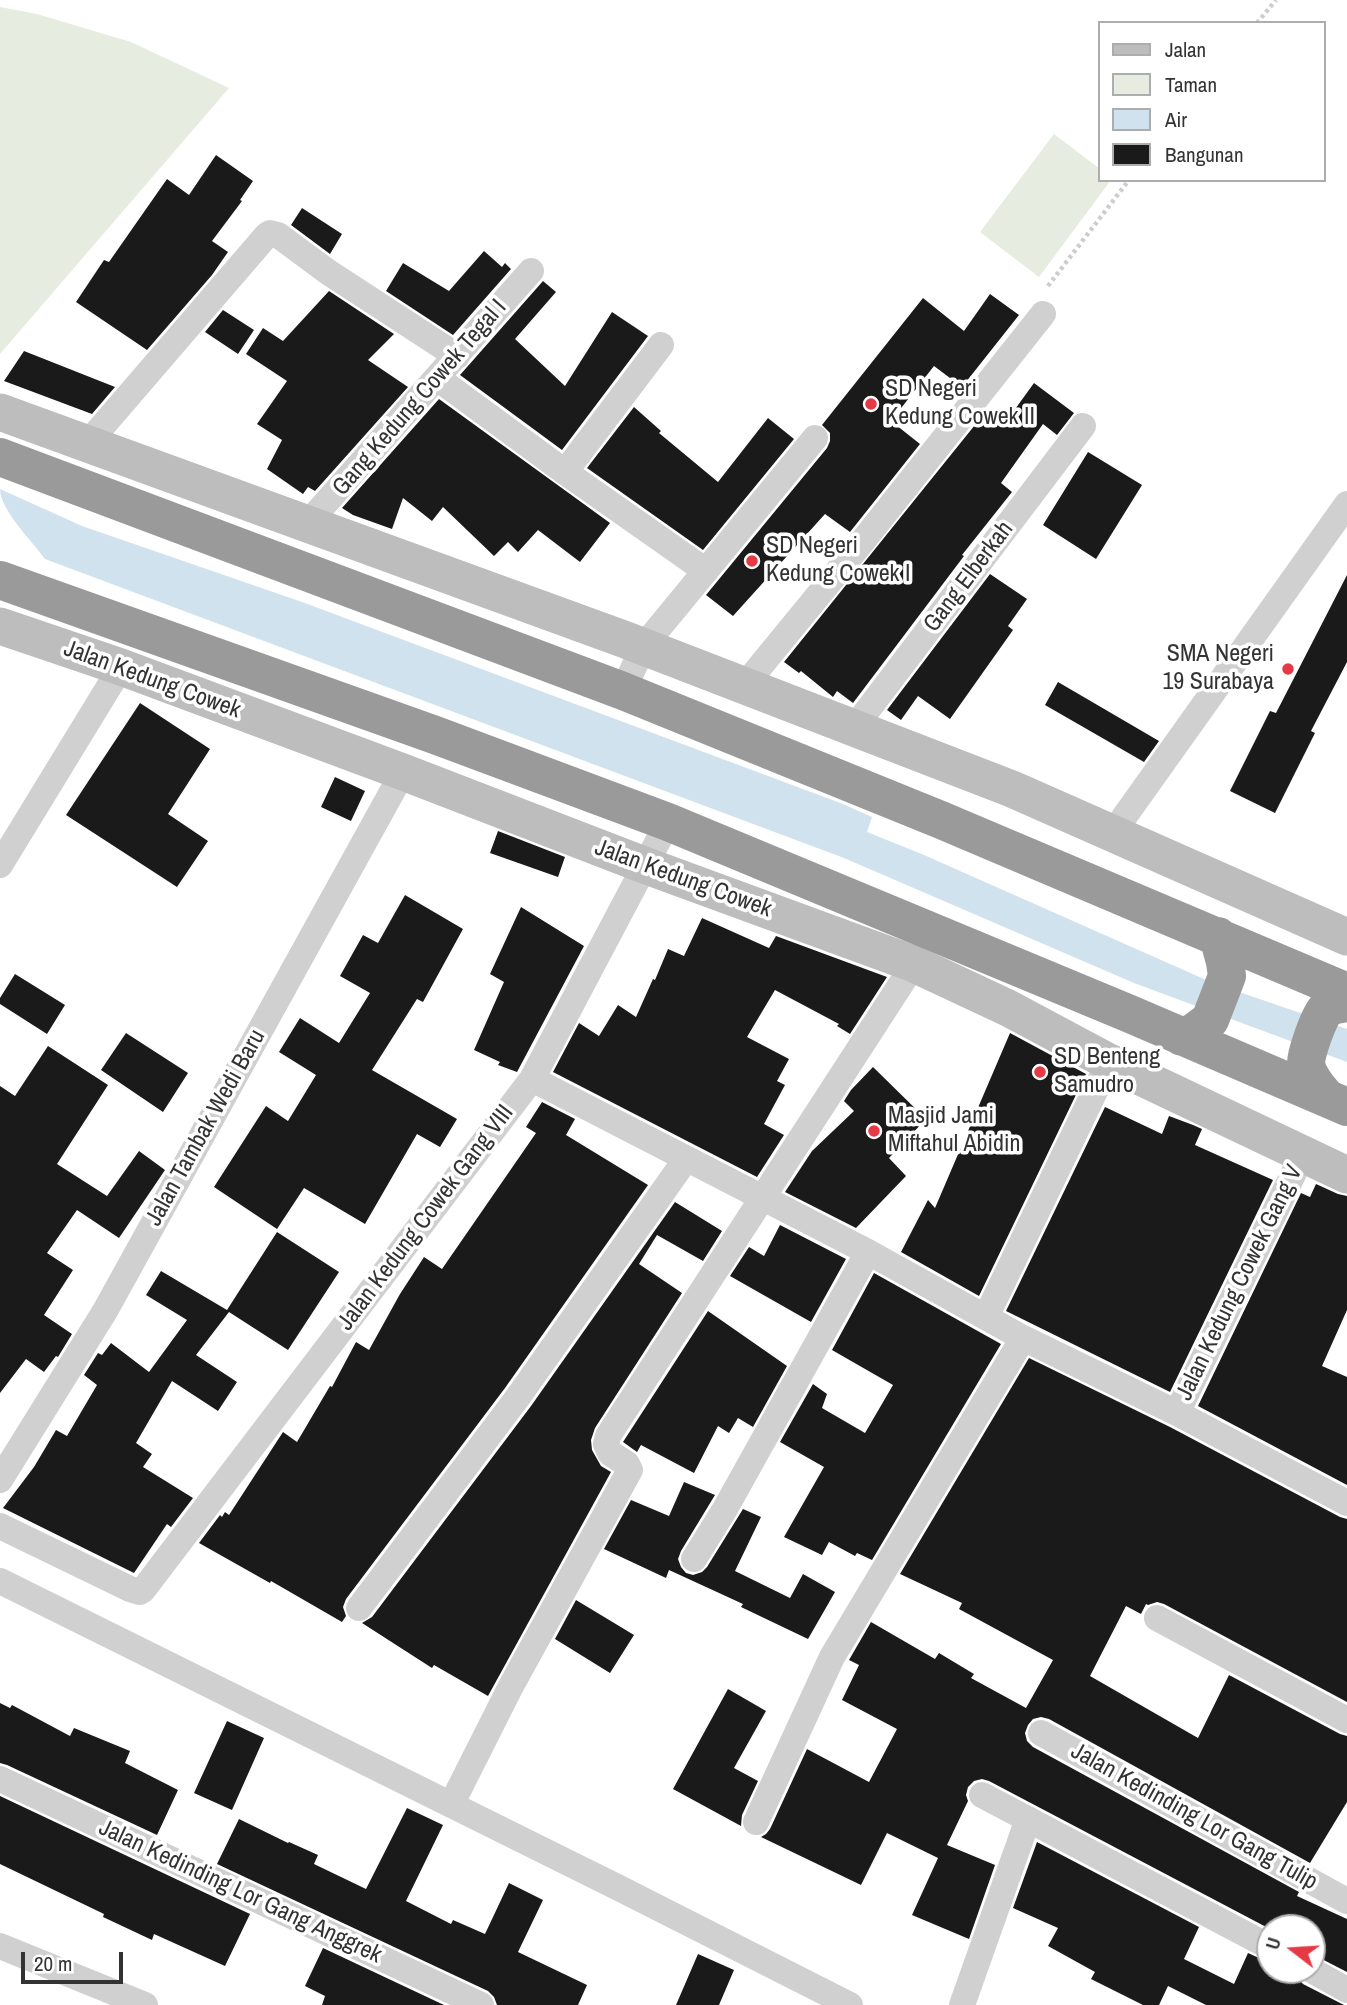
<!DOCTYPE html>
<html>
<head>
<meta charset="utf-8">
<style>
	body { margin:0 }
	#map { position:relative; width:1347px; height:2005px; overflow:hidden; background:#fff; font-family:"Archivo Narrow",sans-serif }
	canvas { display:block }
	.legend { position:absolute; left:1098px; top:21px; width:228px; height:161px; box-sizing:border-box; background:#fff; border:2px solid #adadad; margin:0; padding:9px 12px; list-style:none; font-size:21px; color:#333 }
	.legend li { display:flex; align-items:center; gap:14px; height:35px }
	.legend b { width:35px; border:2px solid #adadad }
	.north { position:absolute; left:1256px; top:1914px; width:70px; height:70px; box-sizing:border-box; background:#fff; border:2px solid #adadad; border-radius:50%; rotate:287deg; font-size:19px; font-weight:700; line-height:28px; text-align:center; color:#333 }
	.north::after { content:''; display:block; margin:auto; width:24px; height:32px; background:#e63946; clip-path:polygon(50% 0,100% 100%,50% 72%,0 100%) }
	.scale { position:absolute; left:21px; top:1952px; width:102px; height:32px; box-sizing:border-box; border:4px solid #333; border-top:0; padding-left:9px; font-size:21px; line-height:24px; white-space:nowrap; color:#333; -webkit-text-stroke:5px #fff; paint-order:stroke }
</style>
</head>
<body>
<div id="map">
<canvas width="1347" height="2005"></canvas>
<ul class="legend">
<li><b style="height:9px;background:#bdbdbd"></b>Jalan</li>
<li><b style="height:19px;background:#e6ecdf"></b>Taman</li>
<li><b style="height:19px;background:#cfe2ee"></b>Air</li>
<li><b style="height:19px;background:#1a1a1a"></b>Bangunan</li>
</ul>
<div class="north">U</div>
<div class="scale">20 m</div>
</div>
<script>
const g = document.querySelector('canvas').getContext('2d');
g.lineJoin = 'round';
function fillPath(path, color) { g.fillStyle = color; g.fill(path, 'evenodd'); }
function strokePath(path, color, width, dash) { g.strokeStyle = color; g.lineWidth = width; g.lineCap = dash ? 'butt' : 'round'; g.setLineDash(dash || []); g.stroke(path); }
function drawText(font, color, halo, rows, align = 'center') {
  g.font = font + ' "Archivo Narrow",sans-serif'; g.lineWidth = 7; g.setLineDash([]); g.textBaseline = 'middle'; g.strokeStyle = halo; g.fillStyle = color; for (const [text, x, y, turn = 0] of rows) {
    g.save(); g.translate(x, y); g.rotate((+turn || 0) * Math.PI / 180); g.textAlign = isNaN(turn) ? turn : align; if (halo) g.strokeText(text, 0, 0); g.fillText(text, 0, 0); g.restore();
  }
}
const green = new Path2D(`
	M0,7L37,14L131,42L229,88L0,354Z
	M1054,134L1100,169V180H1111L1039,277L980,232Z`);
const water = new Path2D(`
	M0,489L82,526L302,602L843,804L872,817L867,832L924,855L1213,983L1347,1029V1062L1134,983L844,858L45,559C33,542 0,510 0,489Z`);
const building = new Path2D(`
	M216,155L253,181L240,200L242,201L212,241L228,252L212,275L147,350L76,302L104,260L109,262L167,179L189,195Z
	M302,208L342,234L330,254L291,225Z
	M484,251L502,267L505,263L511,269L453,335L386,291L403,263L449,291Z
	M543,281L556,292L515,339L565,386L612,312L648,336L562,450L460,375Z
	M329,291L394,334L368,360L408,387L315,491L308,487L303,494L267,469L282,440L257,424L287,381L246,354L263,328L283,341Z
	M990,294L1019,315L962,387L934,366L891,421L920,444L850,532L825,514L733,616L706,595L827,448L830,441V433L822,425L923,298L964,331Z
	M223,310L254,330L238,354L205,332Z
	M24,351L115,387L92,414L4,381Z
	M1034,383L1074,413L1057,435L1043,424L1001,483L1012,492L962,555L964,556L853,703L837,691L833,697L801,671L799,673L784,662L987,410L1005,423Z
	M439,399L610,523L580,562L538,530L518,552L508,542L494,556L443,507L432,521L403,498L392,529L353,515L342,508Z
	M634,407L661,431L659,433L718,482L768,418L794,439L703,550L587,468Z
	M1088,452L1142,485L1096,559L1043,525Z
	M990,574L1027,599L1008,626L1013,630L950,719L918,696L901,720L887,710Z
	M1347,575V662L1311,731L1315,733L1275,813L1230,791L1270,711L1276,713Z
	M1058,682L1159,741L1144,762L1045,705Z
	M140,703L210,749L168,814L208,841L177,887L66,815Z
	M335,777L365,791L351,821L321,807Z
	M498,831L565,857L558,877L490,853Z
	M405,895L463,929L423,1002L417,999L372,1070L457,1119L440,1147L417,1134L365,1224L304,1188L277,1229L214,1187L266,1106L288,1121L316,1075L279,1052L300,1018L339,1043L370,993L340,976L363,935L378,943Z
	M521,907L584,946L517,1072L498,1065L500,1062L474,1050L504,982L490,974Z
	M702,918L769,948L776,936L887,977L850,1034L837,1026L839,1024L775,990L747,1037L789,1059L777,1081L785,1085L764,1124L784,1135L757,1177L553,1072L579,1023L599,1036L618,1005L636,1017L653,979L655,980L668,949L684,956Z
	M15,974L65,1005L47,1034L0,1004V998Z
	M126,1033L188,1073L163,1112L101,1070Z
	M1010,1033L1086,1074L979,1296L901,1252L928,1200L935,1208Z
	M48,1046L108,1085L57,1164L107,1196L139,1151L165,1170L119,1238L77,1210L47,1253L73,1270L44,1315L72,1334L58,1357L56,1356L44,1372L26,1359L0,1393V1086L15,1096Z
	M873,1067L926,1119L889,1158L906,1176L856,1228L785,1192L812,1151L854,1111L844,1101L851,1090Z
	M542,1102L575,1119L566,1135L648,1185L505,1388L346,1599L343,1607L346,1616L342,1622L271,1581L270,1583L199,1543L220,1515L222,1517L225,1512L229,1515L283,1432L297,1442L330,1386L332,1387L356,1342L369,1350L400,1294L424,1257L442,1269L536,1133L526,1127Z
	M1105,1107L1162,1134L1169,1116L1193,1125L1202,1129L1195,1145L1273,1180L1170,1392L1006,1311Z
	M1316,1184L1338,1194L1347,1196V1310L1322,1366L1347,1377V1485L1198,1406L1301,1193L1310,1197Z
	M675,1202L722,1231L703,1261L657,1235L639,1264L682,1293L595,1428L591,1440L592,1450L601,1466L611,1472L488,1696L434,1665L432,1668L362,1623L372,1617L531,1406Z
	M780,1225L846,1259L811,1322L730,1276L749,1247L764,1256Z
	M277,1232L339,1272L288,1350L229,1312L196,1355L237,1382L218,1411L172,1381L136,1443L152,1454L143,1467L193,1498L171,1527L167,1524L134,1573L3,1508L34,1467L56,1430L67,1436L97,1385L84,1375L98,1353L102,1355L111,1343L149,1372L187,1320L146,1295L161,1271L227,1310Z
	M874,1273L1001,1344L872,1560L857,1553L855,1556L829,1542L822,1555L784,1537L824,1467L780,1442L813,1384L827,1394L822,1408L865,1433L893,1385L832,1350Z
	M708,1311L787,1366L753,1427L738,1418L729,1433L718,1426L694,1473L641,1445L637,1452L623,1442Z
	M1029,1358L1170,1427L1340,1517L1347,1519V1702L1164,1604L1157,1602L1148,1605L1146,1604L1141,1614L1126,1606L1090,1676L1198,1738L1229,1675L1340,1734L1347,1736V1802L1310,1863L1049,1719L1041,1717L1033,1719L1028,1725L1025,1733L1027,1741L1033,1747L1299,1892L1297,1896L1347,1919V1972L1312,1954V1928L1270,1929L989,1781L982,1779L974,1781L968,1787L966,1795L968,1801L947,1845L995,1865L969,1939L912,1915L938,1858L887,1833L861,1885L761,1837L766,1834L770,1829L807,1749L869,1782L897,1729L842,1700L859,1665L849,1660L871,1622L935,1659L939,1653L974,1674L971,1678L1026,1708L1053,1660L959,1609L962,1603L900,1574Z
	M684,1482L715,1495L681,1551L678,1559L681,1567L686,1573L693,1575L702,1572L707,1567L743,1509L761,1517L735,1571L790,1598L803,1574L835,1592L808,1639L741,1607L743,1604L669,1570L666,1578L604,1549L631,1500L669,1516Z
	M576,1600L634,1635L610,1673L555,1639Z
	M728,1689L766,1711L734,1768L758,1781L742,1815L741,1826L673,1789Z
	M0,1703L10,1708L12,1705L70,1736L74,1728L130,1751L125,1763L178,1790L157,1835L7,1765L0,1763Z
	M227,1721L264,1738L232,1810L194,1793Z
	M0,1796L250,1914L225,1966L154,1934L152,1940L103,1917L104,1914L0,1864Z
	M407,1808L443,1825L406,1901L451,1924L453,1920L485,1934L509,1883L543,1900L518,1952L587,1985L578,2005H497L494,1997L488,1991L217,1864L239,1819L288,1843L289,1842L318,1855L314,1864L366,1889Z
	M1037,1842L1199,1927L1184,1959L1234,1984L1248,1953L1270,1963V1970H1295L1297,1977L1303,1984L1344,2005H1206L1168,1986L1159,2005H1143L1091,1979L1095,1972L1048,1946L1058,1928L1013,1908Z
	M323,1948L444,2005H322L325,1996L305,1986Z
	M698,1954L734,1970L719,2005H676Z`);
const path = new Path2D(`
	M1257,23L1276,0
	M1048,286L1129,180`);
const street = new Path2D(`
	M437,378L565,472L706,571
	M87,444L266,236L270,233L278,235L328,272L457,356
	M565,472L661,345
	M307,524L531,271
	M744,686L862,542L1043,314
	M623,691L643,647L815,438
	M854,728L1083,426
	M1112,834L1347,504
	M0,865L121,667
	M532,1079L868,1252L1023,1338L1177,1413L1347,1503
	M986,1317L1109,1062
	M1177,1413L1303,1154
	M0,1480L105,1311L403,772
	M0,1526L130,1589L140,1592L143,1590L532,1079L668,822
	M694,1559L725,1509L868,1252
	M0,1581L619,1888L850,2005
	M359,1608L518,1397L686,1159
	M1157,1618L1347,1720
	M1041,1733L1347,1901
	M0,1779L481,2005
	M982,1795L1270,1947
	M451,1805L511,1686L630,1470L627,1464L610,1453L606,1444L608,1436L914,964
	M756,1822L832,1657L1023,1338
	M0,1946L145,2005
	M1311,1970L1347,1990
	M962,2005L1028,1819`);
const secondary = new Path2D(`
	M0,412L626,640L1012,789L1347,937
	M0,626L121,667L403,772L644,865L914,964L1008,1008L1109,1062L1347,1175`);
const highway = new Path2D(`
	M0,457L623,691L941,820L1347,992
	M0,580L435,735L668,822L1130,1014L1347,1107
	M1182,1037L1194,1032L1210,1020L1227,976L1225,962L1218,936
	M1326,1097C1318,1088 1309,1078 1306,1065C1305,1055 1319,1016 1326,1009C1332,1005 1340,1004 1347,1003`);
const markers = [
	[871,404,7,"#e63946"],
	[752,561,7,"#e63946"],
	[1288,669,7,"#e63946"],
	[1040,1072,7,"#e63946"],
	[874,1131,7,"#e63946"]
];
const poiNames = [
	["SD Negeri",885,390],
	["Kedung Cowek II",885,418],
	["SD Negeri",766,547],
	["Kedung Cowek I",766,575],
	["SMA Negeri",1274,655,"right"],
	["19 Surabaya",1274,683,"right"],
	["SD Benteng",1054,1058],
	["Samudro",1054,1086],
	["Masjid Jami",888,1117],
	["Miftahul Abidin",888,1145]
];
const streetNames = [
	["Gang Kedung Cowek Tegal I",420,398,-49],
	["Gang Elberkah",969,577,-53],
	["Jalan Kedung Cowek",152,680,20],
	["Jalan Kedung Cowek",683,879,20],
	["Jalan Tambak Wedi Baru",206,1128,-61],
	["Jalan Kedung Cowek Gang VIII",426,1218,-53],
	["Jalan Kedung Cowek Gang V",1240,1283,-64],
	["Jalan Kedinding Lor Gang Tulip",1194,1817,29],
	["Jalan Kedinding Lor Gang Anggrek",240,1892,25]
];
fillPath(green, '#e6ecdf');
fillPath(water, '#cfe2ee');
fillPath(building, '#1a1a1a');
strokePath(path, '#cdcdcd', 4.5, [3.5, 3.5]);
strokePath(street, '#d0d0d0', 26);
strokePath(secondary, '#bdbdbd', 37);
strokePath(highway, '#9a9a9a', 38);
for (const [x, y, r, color] of markers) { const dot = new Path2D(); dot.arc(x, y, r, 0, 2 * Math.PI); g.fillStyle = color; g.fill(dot); strokePath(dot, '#fff', 2.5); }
drawText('24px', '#333', '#fff', poiNames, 'left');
drawText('24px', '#333', '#fff', streetNames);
</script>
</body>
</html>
